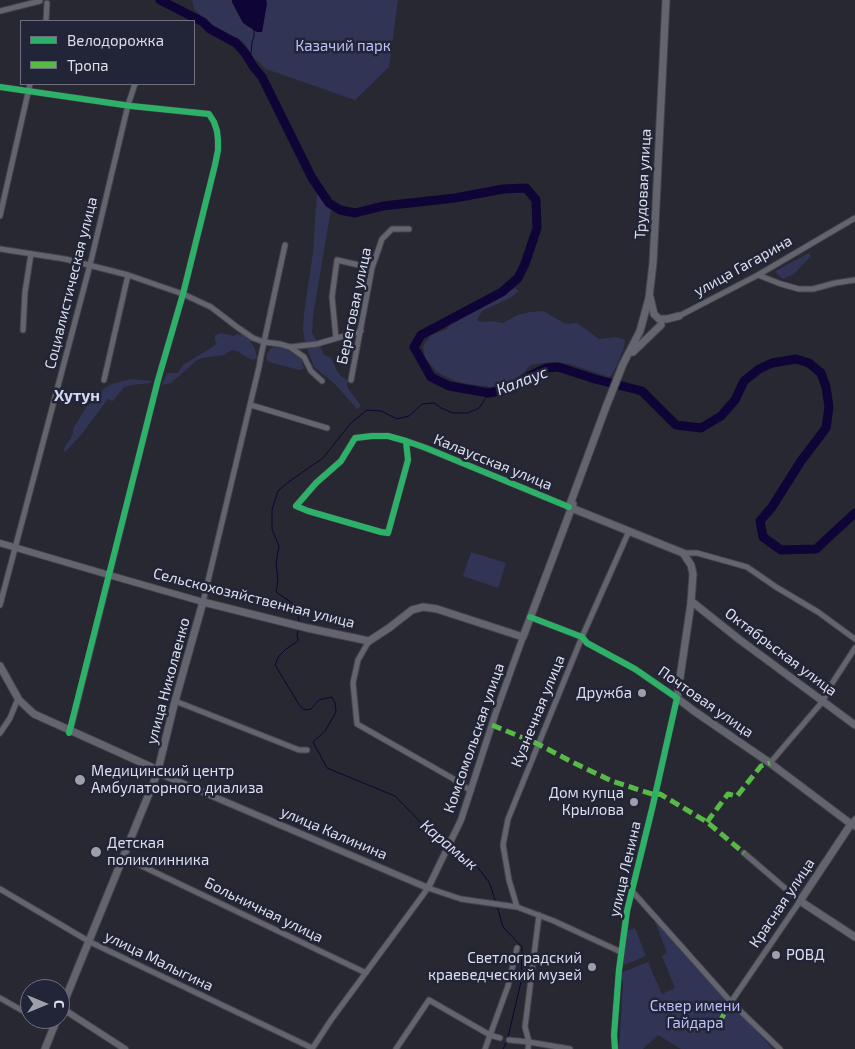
<!DOCTYPE html>
<meta charset="utf-8">
<style>
body{margin:0}
#map{position:relative;width:855px;height:1049px;overflow:hidden;background:#272832;font-family:"Exo 2",sans-serif}
canvas{display:block}
.legend{position:absolute;left:20px;top:20px;width:175px;height:65px;box-sizing:border-box;background:#222437;border:1px solid #6d6f7f;margin:0;padding:6px 9px;list-style:none;font-size:15px;color:#dddfeb}
.legend li{display:flex;align-items:center;gap:10px;height:25px}
.legend b{width:25px;border:1px solid #6d6f7f}
.north{position:absolute;left:20px;top:979px;width:50px;height:50px;box-sizing:border-box;background:#222437;border:1px solid #6d6f7f;border-radius:50%;rotate:90deg;font-size:14px;font-weight:700;line-height:20px;text-align:center;color:#dddfeb}
.north::after{content:'';display:block;margin:auto;width:18px;height:22px;background:#9d9faa;clip-path:polygon(50% 0,100% 100%,50% 72%,0 100%)}
</style>
<div id="map">
<canvas width="855" height="1049"></canvas>
<ul class="legend">
<li><b style="height:6px;background:#2db169"></b>Велодорожка</li>
<li><b style="height:6px;background:#58b947"></b>Тропа</li>
</ul>
<div class="north">С</div>
</div>
<script>
const c = document.querySelector('canvas').getContext('2d');
c.lineJoin = 'round';
function fillPath(path, color) {
  c.fillStyle = color;
  c.fill(path, 'evenodd');
}
function poly(rows) {
  const path = new Path2D();
  for (const r of rows) {
    path.moveTo(r[0], r[1]);
    for (let i = 2; i < r.length; i += 2) path.lineTo(r[i], r[i + 1]);
  }
  return path;
}
function strokePath(path, color, width, dash) {
  c.strokeStyle = color;
  c.lineWidth = width;
  c.lineCap = dash ? 'butt' : 'round';
  c.setLineDash(dash || []);
  c.stroke(path);
}
function drawText(font, color, halo, rows, align = 'center') {
  c.font = font + ' "Exo 2",sans-serif';
  c.lineWidth = 5;
  c.setLineDash([]);
  c.textBaseline = 'middle';
  c.strokeStyle = halo;
  c.fillStyle = color;
  for (const [text, x, y, turn = 0] of rows) {
    c.save();
    c.translate(x, y);
    c.rotate((+turn || 0) * Math.PI / 180);
    c.textAlign = isNaN(turn) ? turn : align;
    if (halo) c.strokeText(text, 0, 0);
    c.fillText(text, 0, 0);
    c.restore();
  }
}
fillPath(poly([
 [192,0,232,0,232,2,238,14,247,26,257,32,262,32,267,3,266,0,398,0,389,67,355,100,266,69,254,58,245,44,238,38,229,35,208,22,194,9],
 [317,194,331,209,313,316,312,333,321,348,324,355,331,358,337,371,342,377,347,380,347,387,361,406,357,409,335,384,314,367,305,342,303,329,304,313,313,253],
 [809,253,811,256,794,274,783,279,776,273,775,272,777,270],
 [515,288,519,291,512,297,482,311,477,320,481,322,492,321,503,323,518,315,530,312,543,311,566,324,577,323,599,339,616,337,625,340,624,347,617,365,612,374,609,377,570,364,552,362,542,363,531,365,523,373,514,379,492,387,468,384,455,381,437,372,425,358,424,353,423,346,431,335,447,329,450,324],
 [221,333,233,336,238,334,244,335,249,339,255,349,257,358,253,360,248,358,237,351,232,350,224,355,202,358,197,360,171,383,162,385,167,373,178,373,183,365,214,346,217,343,215,341,215,335],
 [274,347,284,348,300,357,304,368,299,370,269,362,267,360,267,354,271,348],
 [130,379,151,381,150,383,132,385,124,387,113,401,108,399,81,435,65,452,64,450,65,446,70,440,73,433,73,429,87,406,106,387,112,384],
 [471,552,506,563,498,588,463,576],
 [654,919,773,1049,681,1049,658,1035,643,1049,619,1049,623,985,621,973,648,962,662,994,675,988,662,956,667,953],
 [635,928,646,956,621,966,626,931]
]), '#323455');
fillPath(poly([
 [232,0,266,0,267,3,262,32,257,32,243,23,232,2]
]), '#0e0536');
strokePath(poly([
 [249,59,251,53,252,42,254,37,254,30],
 [299,623,298,607,276,592,278,581,276,563,279,546,272,529,272,510,278,491,287,483,323,458,351,423,367,410,381,411,397,419,409,416,422,404,434,403,441,408,453,413,468,413,479,408,489,393],
 [299,629,297,634,298,641,286,649,279,656,275,665,300,706,305,710,311,709,319,700,332,697,335,703,336,712,325,731,313,742,327,768,395,796,428,830,446,843],
 [451,846,472,860,489,882,496,902],
 [497,906,503,927,522,947,521,982,507,1041,503,1049]
]), '#0e0536', 1);
strokePath(poly([
 [160,0,203,22,210,29,236,43,245,53,253,66,262,77,312,178,329,203,340,210,355,213,383,206,455,198,503,189,526,188,536,200,537,228,525,264,518,278,502,292,421,335,414,347,431,377,449,386,489,393,513,388,531,375,546,368,558,367,595,379,642,391,676,425,701,428,721,416,735,400,744,381,759,369,772,363,796,359,809,363,821,373,826,387,829,407,826,428,801,461,772,507,760,521,763,537,781,550,816,549,855,513]
]), '#0e0536', 9);
const minor = poly([
 [0,11,40,1],
 [46,21,47,3],
 [0,87,131,106,209,114,214,122,217,131,218,140,218,150,215,165,183,294,158,380,70,732],
 [0,216,30,84],
 [0,249,65,259,128,275,183,294,211,307,237,327,253,338,264,342,280,344,290,347,317,344,361,331],
 [758,275,781,284,799,289,813,289,835,283,855,280],
 [679,316,758,275,855,218],
 [23,330,25,292,31,254],
 [336,338,332,297,337,260,372,268],
 [290,347,304,357,311,371,322,381],
 [104,380,128,275],
 [351,380,372,268,382,239,392,229,409,229],
 [251,405,327,428],
 [406,441,408,460,388,533,381,532,308,511,296,506,316,483,341,461,355,438,372,436,388,436,406,441,426,448,569,507],
 [683,553,697,553,747,567,776,587,818,612,855,639],
 [203,602,259,367,261,356,285,245],
 [0,605,90,265,128,105,135,84],
 [530,617,582,637,587,643,635,669,677,698,652,809,627,911,619,970,614,1035,615,1049],
 [369,641,358,660,353,683,357,724,452,778,471,791],
 [175,701,299,750,307,750],
 [0,733,10,718,17,701],
 [770,763,823,701,831,685,855,648],
 [855,819,851,824,855,827],
 [123,857,366,973],
 [0,889,85,939,88,941,312,1048],
 [632,891,731,1002,780,1049],
 [517,907,509,880,503,845,508,819,582,637,629,531],
 [0,998,30,1015],
 [731,1002,800,901,744,853],
 [38,1019,54,1028],
 [509,1040,529,1042,570,1049],
 [312,1049,331,1020,428,888,461,899,517,907,554,921,621,952],
 [396,1049,429,1000,490,1035,500,1038],
 [485,1049,508,986,517,948],
 [528,1049,529,1042,525,1027,539,915]
]);
const tertiary = poly([
 [0,543,109,575,203,602],
 [157,774,163,775,428,888,461,820,496,712,523,637],
 [60,1007,125,1049]
]);
const secondary = poly([
 [666,0,656,205,653,263,649,298,640,331,623,364,606,407,569,507,683,553,691,565,693,574,691,603,677,698,694,711,770,763,851,824,800,901,855,937],
 [650,297,654,314,659,319,667,319,679,316],
 [633,352,661,325],
 [691,601,740,640,855,725],
 [0,666,19,700,34,714,158,770],
 [60,1012,157,774,175,701,203,602,307,628,369,641,389,628,412,610,423,607,437,609,523,637,573,504],
 [45,1049,57,1019]
]);
strokePath(minor, '#42434b', 7);
strokePath(tertiary, '#42434b', 8);
strokePath(secondary, '#42434b', 9);
strokePath(minor, '#63646d', 5);
strokePath(tertiary, '#63646d', 6);
strokePath(secondary, '#63646d', 7);
strokePath(poly([
 [492,725,538,744,572,762,612,781,655,795,660,794,707,822,744,853],
 [707,822,728,794,737,796,761,766,770,763],
 [719,1023,731,1002]
]), '#58b947', 5, [10, 5]);
strokePath(poly([
 [0,87,131,106,209,114,214,122,217,131,218,140,218,150,215,165,183,294,158,380,69,733],
 [406,441,408,460,388,533,381,532,308,511,296,506,316,483,341,461,355,438,372,436,388,436,406,441,426,448,569,507],
 [530,617,582,637,587,643,635,669,677,698,652,809,627,911,619,970,614,1035,615,1049]
]), '#2db169', 6);
for (const [x, y, r, color] of [
 [642,693,5,"#9d9faa"],
 [80,780,6,"#9d9faa"],
 [634,802,5,"#9d9faa"],
 [96,852,6,"#9d9faa"],
 [776,955,5,"#9d9faa"],
 [592,967,5,"#9d9faa"]
]) {
  const dot = new Path2D();
  dot.arc(x, y, r, 0, 2 * Math.PI);
  c.fillStyle = color;
  c.fill(dot);
  strokePath(dot, '#222437', 2);
}
drawText('15px', '#bcc2f8', '#222437', [
 ["Казачий парк",343,46],
 ["Сквер имени",695,1006],
 ["Гайдара",695,1023]
]);
drawText('15px', '#dddfeb', '#222437', [
 ["Трудовая улица",643,184,-87],
 ["улица Гагарина",743,266,-29],
 ["Социалистическая улица",71,283,-76],
 ["Береговая улица",354,306,-78],
 ["Калаусская улица",493,462,22],
 ["Сельскохозяйственная улица",254,598,14],
 ["Октябрьская улица",781,652,37],
 ["улица Николаенко",168,681,-75],
 ["Почтовая улица",706,702,35],
 ["Кузнечная улица",538,711,-68],
 ["Комсомольская улица",474,738,-71],
 ["улица Калинина",334,833,23],
 ["улица Ленина",625,869,-77],
 ["Красная улица",782,903,-56],
 ["Больничная улица",264,910,26],
 ["улица Малыгина",159,961,26]
]);
drawText('15px', '#dddfeb', '#222437', [
 ["Дружба",632,693],
 ["Медицинский центр",91,771,"left"],
 ["Амбулаторного диализа",91,788,"left"],
 ["Дом купца",624,793],
 ["Крылова",624,810],
 ["Детская",107,843,"left"],
 ["поликлинника",107,860,"left"],
 ["РОВД",786,955,"left"],
 ["Светлоградский",582,958],
 ["краеведческий музей",582,975]
], 'right');
drawText('italic 16px', '#dbddef', '#222437', [
 ["Калаус",522,381,-21],
 ["Карамык",449,845,40]
]);
drawText('bold 16px', '#d4d7f0', '#222437', [
 ["Хутун",77,396]
]);
</script>
